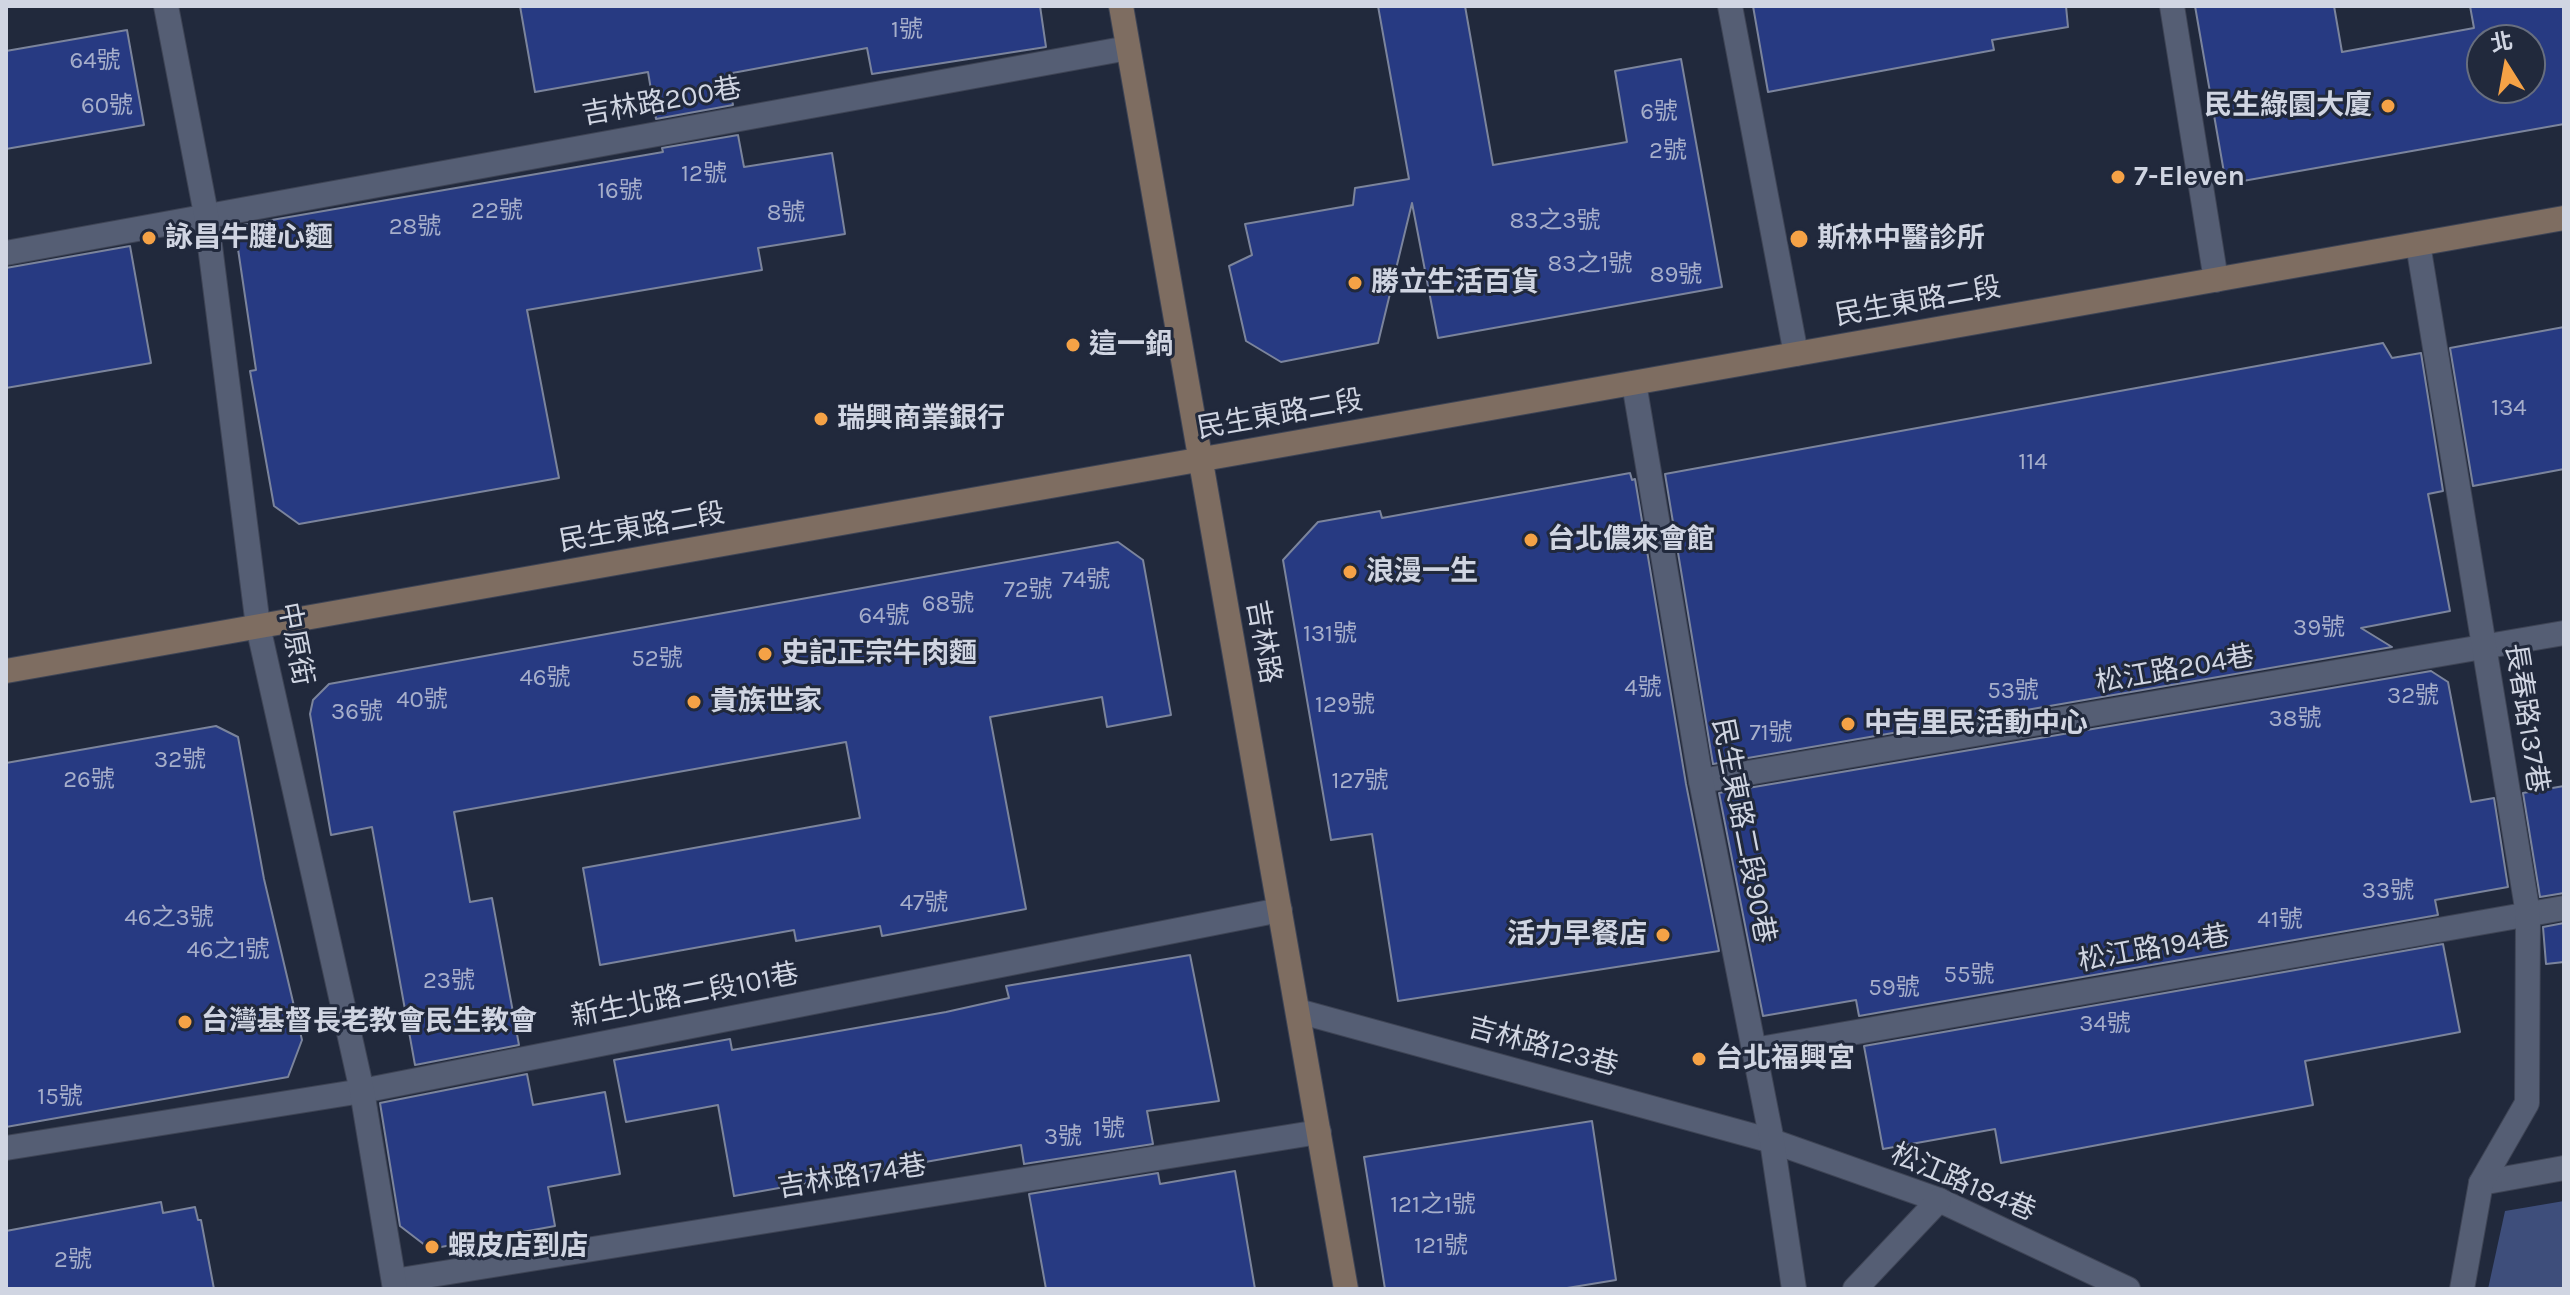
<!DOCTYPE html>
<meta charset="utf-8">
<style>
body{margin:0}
#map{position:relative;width:2570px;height:1295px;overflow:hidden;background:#21293c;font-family:Karla,"Noto Sans TC",sans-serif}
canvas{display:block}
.frame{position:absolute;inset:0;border:8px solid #d0d5e2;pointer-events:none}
.north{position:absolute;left:2466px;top:24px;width:80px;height:80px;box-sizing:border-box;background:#21293c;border:2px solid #676e7e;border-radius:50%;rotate:349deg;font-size:22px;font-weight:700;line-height:32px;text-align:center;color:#d0d5e2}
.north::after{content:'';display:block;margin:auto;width:28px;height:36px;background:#f5a246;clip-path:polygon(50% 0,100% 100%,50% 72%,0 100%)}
</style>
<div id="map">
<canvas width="2570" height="1295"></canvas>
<div class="frame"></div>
<div class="north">北</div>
</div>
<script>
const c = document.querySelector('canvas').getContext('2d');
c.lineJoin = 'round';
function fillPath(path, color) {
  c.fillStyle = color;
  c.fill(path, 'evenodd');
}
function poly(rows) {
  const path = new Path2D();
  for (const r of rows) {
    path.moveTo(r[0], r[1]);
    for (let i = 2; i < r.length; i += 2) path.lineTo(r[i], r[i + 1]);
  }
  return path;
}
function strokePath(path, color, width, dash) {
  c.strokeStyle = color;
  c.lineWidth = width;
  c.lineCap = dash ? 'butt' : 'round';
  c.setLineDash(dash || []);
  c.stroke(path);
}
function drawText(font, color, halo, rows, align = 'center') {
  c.font = font + ' Karla,"Noto Sans TC",sans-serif';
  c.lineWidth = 6;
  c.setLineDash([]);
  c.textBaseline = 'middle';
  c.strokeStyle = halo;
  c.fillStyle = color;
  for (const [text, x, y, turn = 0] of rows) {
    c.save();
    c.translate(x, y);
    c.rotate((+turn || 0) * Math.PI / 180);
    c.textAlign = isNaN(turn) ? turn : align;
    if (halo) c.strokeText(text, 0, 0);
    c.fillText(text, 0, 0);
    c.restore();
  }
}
fillPath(poly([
 [2564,1201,2564,1289,2488,1289,2505,1211]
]), '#3e4e7b');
const building = poly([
 [520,6,1040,6,1046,47,872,74,867,48,727,74,733,105,656,119,648,72,535,92,520,6],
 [1378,6,1465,6,1493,165,1627,142,1615,71,1681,59,1722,287,1438,338,1412,203,1378,343,1281,362,1246,341,1229,266,1252,255,1245,224,1353,205,1355,188,1409,179,1378,6],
 [1753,6,2066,6,2068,27,1992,40,1994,50,1768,92,1753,6],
 [2195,6,2334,6,2342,52,2474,28,2470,6,2564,6,2564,124,2226,184,2195,6],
 [2482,40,2530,40,2530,88,2482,88,2482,40],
 [127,30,144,125,6,149,6,51,127,30],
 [738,135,744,167,832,153,845,234,758,248,762,270,527,310,559,478,299,524,274,506,250,371,256,370,238,249,238,230,243,225,663,152,662,148,738,135],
 [130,246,151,363,6,388,6,268,130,246],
 [2564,327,2564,469,2473,486,2450,348,2564,327],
 [2383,343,2392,358,2421,353,2443,491,2428,494,2450,611,2361,628,2392,647,1713,764,1665,474,2383,343],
 [1630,473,1632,480,1635,479,1686,784,1719,951,1398,1001,1372,834,1331,840,1283,560,1318,522,1380,511,1382,518,1630,473],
 [1118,542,1143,560,1171,715,1107,727,1102,697,990,717,1026,909,882,936,880,926,796,941,794,930,600,965,583,868,860,818,846,742,454,812,470,902,492,898,519,1045,415,1065,372,827,331,835,310,714,313,700,329,684,1118,542],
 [2431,671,2448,682,2471,802,2494,798,2508,887,2435,900,2438,915,1859,1016,1856,1000,1763,1016,1719,793,2431,671],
 [216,726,238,737,264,879,302,1040,288,1077,6,1127,6,763,216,726],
 [2564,786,2564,893,2540,897,2523,793,2564,786],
 [2564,923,2564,962,2546,964,2543,927,2564,923],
 [2443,944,2460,1032,2305,1061,2313,1105,2001,1163,1995,1129,1883,1149,1864,1046,2443,944],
 [1190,955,1219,1101,1147,1111,1153,1144,1024,1164,1021,1145,734,1196,718,1105,626,1122,614,1060,730,1039,732,1050,946,1012,1009,998,1006,986,1190,955],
 [527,1074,533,1105,605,1092,620,1174,548,1187,555,1226,430,1249,400,1226,380,1103,527,1074],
 [1592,1121,1616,1280,1561,1289,1385,1289,1364,1157,1592,1121],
 [1235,1171,1255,1289,1046,1289,1029,1194,1158,1173,1160,1184,1235,1171],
 [161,1202,163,1213,195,1207,198,1220,201,1220,214,1289,6,1289,6,1231,161,1202]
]);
fillPath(building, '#273a82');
strokePath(building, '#7b849c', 2);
const lane = poly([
 [1730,6,1796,354],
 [2172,6,2216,280],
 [6,253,1128,48],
 [1701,781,2564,633],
 [1298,1011,1772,1141,1939,1200,2128,1289],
 [1754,1050,2564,908],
 [6,1148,362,1091,1280,910],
 [2481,1183,2564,1168],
 [394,1281,1319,1132]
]);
const street = poly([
 [166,6,206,214,258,626,362,1091,395,1289],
 [2418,244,2528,914,2527,1103,2481,1183,2462,1289],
 [1634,383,1701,781,1772,1141,1794,1289],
 [1855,1289,1939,1200]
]);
const secondary = poly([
 [1121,6,1346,1289],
 [6,671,2564,218]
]);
strokePath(lane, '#3e4455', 26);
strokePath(street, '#3e4455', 26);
strokePath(secondary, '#3e4455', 26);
strokePath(lane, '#555e74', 24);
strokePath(street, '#555e74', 24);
strokePath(secondary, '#7e6d61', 24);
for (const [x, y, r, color] of [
 [2388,106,8,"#f5a246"],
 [2118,177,8,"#f5a246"],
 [149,238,8,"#f5a246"],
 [1799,239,10,"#f5a246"],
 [1355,283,8,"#f5a246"],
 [1073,345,8,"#f5a246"],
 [821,419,8,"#f5a246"],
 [1531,540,8,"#f5a246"],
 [1350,572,8,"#f5a246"],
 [765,654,8,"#f5a246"],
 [694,702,8,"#f5a246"],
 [1848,724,8,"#f5a246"],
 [1663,935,8,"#f5a246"],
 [185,1022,8,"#f5a246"],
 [1699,1059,8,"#f5a246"],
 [432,1247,8,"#f5a246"]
]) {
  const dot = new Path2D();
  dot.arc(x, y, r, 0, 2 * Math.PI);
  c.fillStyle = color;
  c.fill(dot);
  strokePath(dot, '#21293c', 3);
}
drawText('24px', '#a6aeca', null, [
 ["1號",907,30],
 ["64號",95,61],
 ["60號",107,106],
 ["6號",1659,112],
 ["2號",1668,151],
 ["12號",704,174],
 ["16號",620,191],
 ["22號",497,211],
 ["8號",786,213],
 ["83之3號",1555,221],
 ["28號",415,227],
 ["83之1號",1590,264],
 ["89號",1676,275],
 ["134",2509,408],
 ["114",2033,462],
 ["74號",1086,580],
 ["72號",1028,590],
 ["68號",948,604],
 ["64號",884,616],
 ["39號",2319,628],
 ["131號",1330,634],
 ["52號",657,659],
 ["46號",545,678],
 ["4號",1643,688],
 ["53號",2013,691],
 ["32號",2413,696],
 ["40號",422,700],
 ["129號",1345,705],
 ["36號",357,712],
 ["38號",2295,719],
 ["71號",1771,733],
 ["32號",180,760],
 ["26號",89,780],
 ["127號",1360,781],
 ["33號",2388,891],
 ["47號",924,903],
 ["46之3號",169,918],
 ["41號",2280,920],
 ["46之1號",228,950],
 ["55號",1969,975],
 ["23號",449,981],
 ["59號",1894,988],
 ["34號",2105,1024],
 ["15號",60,1097],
 ["1號",1109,1129],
 ["3號",1063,1137],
 ["121之1號",1433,1205],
 ["121號",1441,1246],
 ["2號",73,1260]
]);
drawText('28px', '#d0d5e2', '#21293c', [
 ["吉林路200巷",662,102,-10],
 ["民生東路二段",1918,302,-10],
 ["民生東路二段",1280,415,-10],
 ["民生東路二段",642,528,-10],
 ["吉林路",1263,642,80],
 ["中原街",295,644,79],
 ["松江路204巷",2175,670,-10],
 ["長春路137巷",2526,718,81],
 ["民生東路二段90巷",1743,831,79],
 ["松江路194巷",2154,949,-10],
 ["新生北路二段101巷",685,996,-11],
 ["吉林路123巷",1543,1047,15],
 ["吉林路174巷",852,1177,-9],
 ["松江路184巷",1963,1183,23]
]);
drawText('bold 28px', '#d0d5e2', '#21293c', [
 ["民生綠園大廈",2372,106,"right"],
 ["7-Eleven",2134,177],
 ["詠昌牛腱心麵",165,238],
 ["斯林中醫診所",1817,239],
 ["勝立生活百貨",1371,283],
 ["這一鍋",1089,345],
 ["瑞興商業銀行",837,419],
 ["台北儂來會館",1547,540],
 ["浪漫一生",1366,572],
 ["史記正宗牛肉麵",781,654],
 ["貴族世家",710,702],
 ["中吉里民活動中心",1864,724],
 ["活力早餐店",1647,935,"right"],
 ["台灣基督長老教會民生教會",201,1022],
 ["台北福興宮",1715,1059],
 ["蝦皮店到店",448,1247]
], 'left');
</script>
